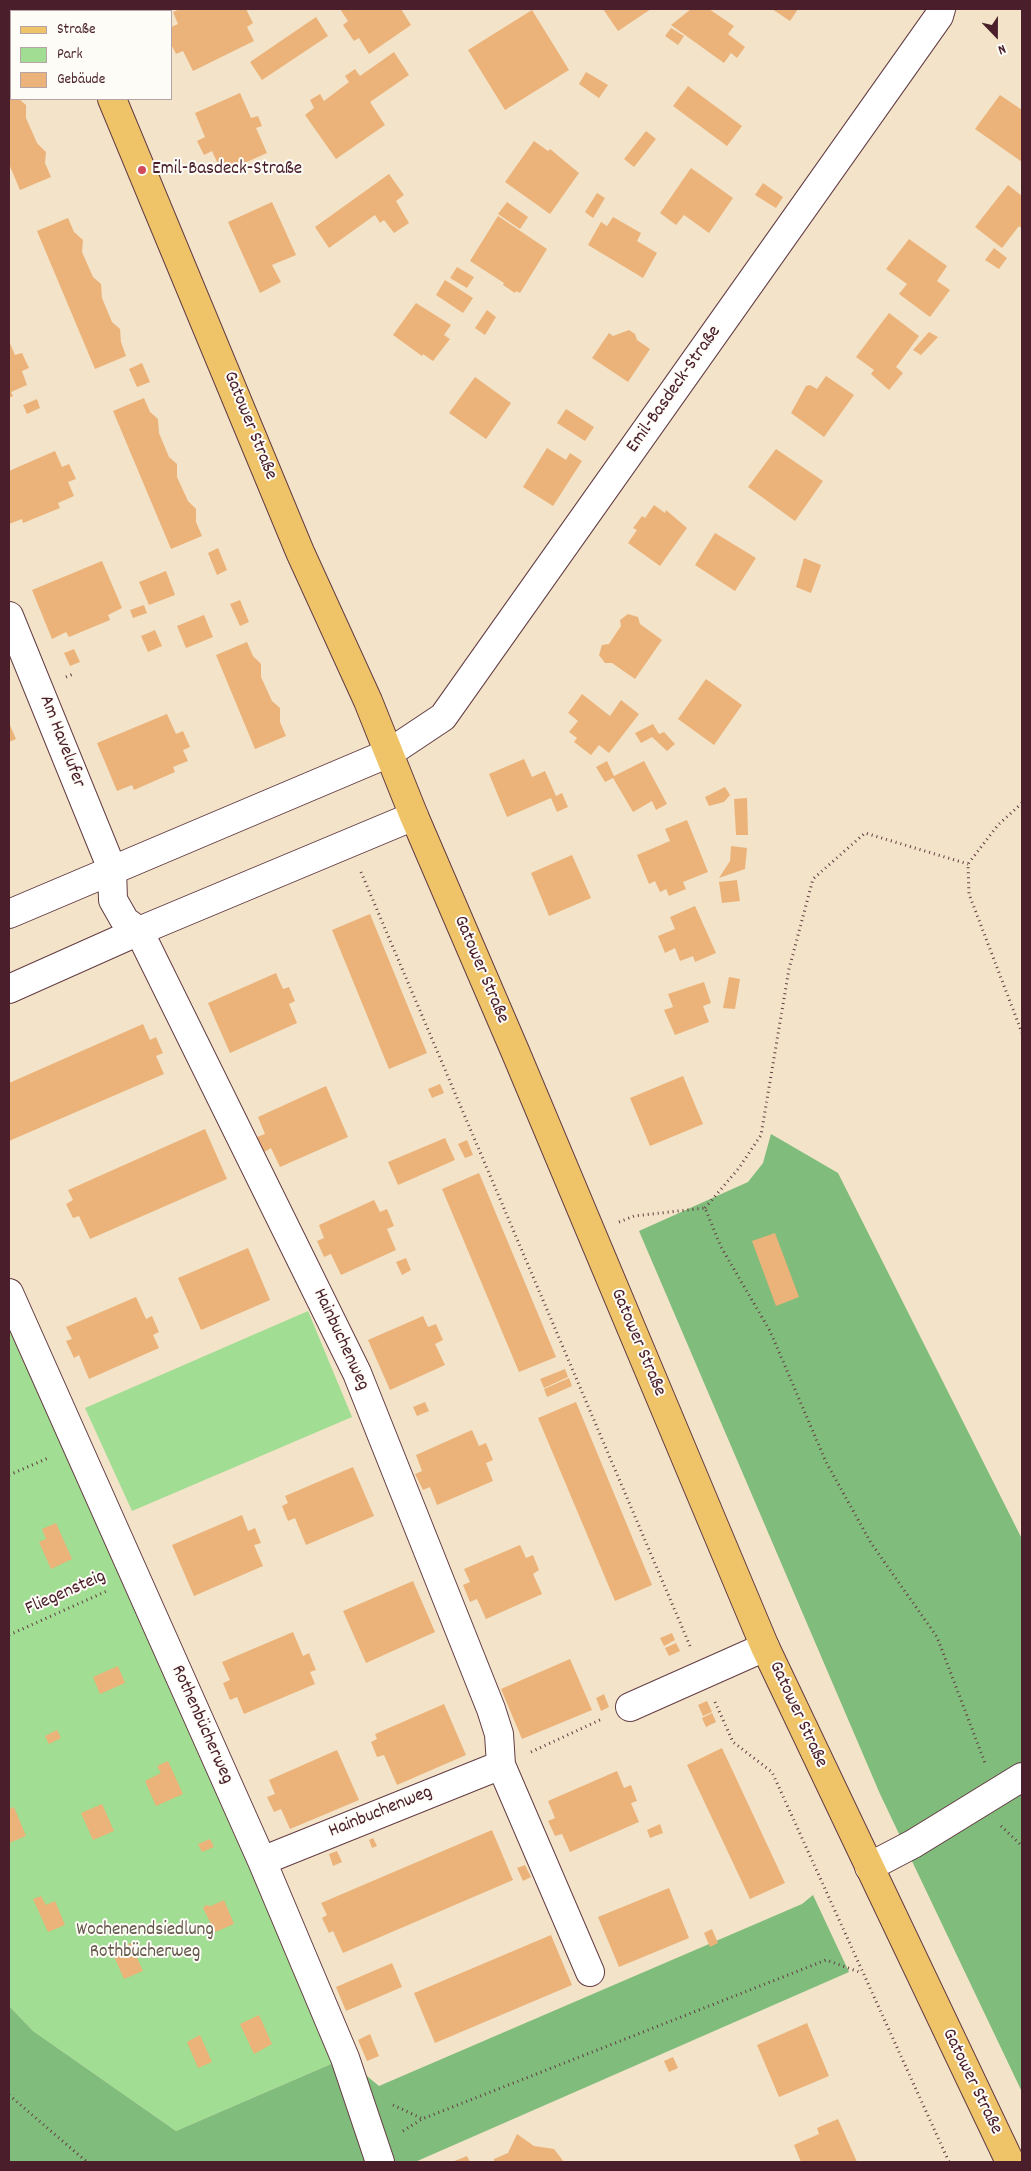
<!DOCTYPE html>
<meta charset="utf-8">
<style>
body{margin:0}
#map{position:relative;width:1031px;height:2171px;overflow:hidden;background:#f3e3c8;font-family:Dekko,sans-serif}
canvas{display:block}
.frame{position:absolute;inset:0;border:10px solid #4a1f2b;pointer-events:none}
.legend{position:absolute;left:10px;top:10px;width:162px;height:90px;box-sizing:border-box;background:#fdfcf7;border:1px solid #b5a4a5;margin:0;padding:6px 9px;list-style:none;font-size:15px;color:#4a1f2b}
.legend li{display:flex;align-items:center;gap:10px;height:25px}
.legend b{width:25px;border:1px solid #b5a4a5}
.north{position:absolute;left:971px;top:10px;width:50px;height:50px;-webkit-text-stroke:4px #fdfcf7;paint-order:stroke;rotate:158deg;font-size:14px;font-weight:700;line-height:20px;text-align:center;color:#4a1f2b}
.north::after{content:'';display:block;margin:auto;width:18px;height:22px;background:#4a1f2b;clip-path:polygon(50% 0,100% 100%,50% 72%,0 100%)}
</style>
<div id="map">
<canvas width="1031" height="2171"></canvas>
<div class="frame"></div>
<ul class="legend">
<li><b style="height:6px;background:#efc469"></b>Straße</li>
<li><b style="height:14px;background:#a1dd92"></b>Park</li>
<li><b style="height:14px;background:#ebb37a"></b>Gebäude</li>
</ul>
<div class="north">N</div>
</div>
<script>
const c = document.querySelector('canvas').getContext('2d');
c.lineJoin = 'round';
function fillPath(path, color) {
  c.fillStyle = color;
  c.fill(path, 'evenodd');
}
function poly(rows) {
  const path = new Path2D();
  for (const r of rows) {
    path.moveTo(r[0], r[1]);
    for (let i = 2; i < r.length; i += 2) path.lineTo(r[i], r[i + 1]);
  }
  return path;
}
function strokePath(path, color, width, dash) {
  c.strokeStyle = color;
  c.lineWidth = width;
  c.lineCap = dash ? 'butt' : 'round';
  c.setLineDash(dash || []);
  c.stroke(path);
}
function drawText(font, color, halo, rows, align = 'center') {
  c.font = font + ' Dekko,sans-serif';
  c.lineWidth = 4;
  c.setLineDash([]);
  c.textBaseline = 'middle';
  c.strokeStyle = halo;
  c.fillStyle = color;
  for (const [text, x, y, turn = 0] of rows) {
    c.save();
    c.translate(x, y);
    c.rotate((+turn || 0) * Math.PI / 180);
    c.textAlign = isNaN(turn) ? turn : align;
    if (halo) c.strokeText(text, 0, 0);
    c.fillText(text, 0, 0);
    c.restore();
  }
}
fillPath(poly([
 [9,1293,345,2058,176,2131,33,2031,9,2006],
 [308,1311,352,1417,132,1511,85,1408]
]), '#a1dd92');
fillPath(poly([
 [771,1134,838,1173,1022,1539,1022,2092,880,1794,639,1231,748,1182,763,1163],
 [813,1895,849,1972,415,2162,9,2162,9,2006,33,2031,176,2131,345,2058,379,2086,802,1904]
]), '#80bc7c');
fillPath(poly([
 [180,9,246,9,253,23,247,27,254,41,193,71,183,51,176,54,171,44,171,27,178,24,173,12],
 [340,9,401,9,411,25,369,54,359,38,354,41,343,25,348,21],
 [603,9,651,9,618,31],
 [691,9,709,9,734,26,728,34,745,47,737,58,731,53,724,63,671,25],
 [772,9,798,9,790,21],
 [532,10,569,70,505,110,468,50],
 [316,17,328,36,262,80,250,62],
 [671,28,684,36,678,45,665,36],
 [394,52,409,75,370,102,385,125,336,159,305,115,314,108,310,100,320,94,324,101,349,82,345,76,355,69,360,76],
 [586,72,608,85,599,98,579,84],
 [11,84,11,99,19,99,26,105,26,118,37,143,46,152,45,163,51,177,20,190,9,164,9,85],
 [688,86,742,126,727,146,673,106],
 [240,93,251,118,258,116,262,126,256,128,267,153,222,173,212,151,204,155,197,141,205,137,195,113],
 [1000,95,1022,110,1022,162,975,129],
 [646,131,656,139,634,167,624,159],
 [534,141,548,151,550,149,579,173,550,214,505,182],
 [691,168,733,198,709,233,684,215,676,225,660,213],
 [389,174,404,195,396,201,409,223,394,233,384,220,380,223,375,215,329,248,315,227],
 [763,183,783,197,776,208,755,195],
 [1008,185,1022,196,1022,229,1019,226,1002,248,975,227],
 [597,193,605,198,593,218,585,212],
 [272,202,296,255,272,265,281,282,260,293,228,222],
 [507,202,528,217,520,229,498,214],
 [498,216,547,249,520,293,516,291,515,293,503,285,504,283,470,261],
 [613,217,641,233,637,241,657,253,643,278,588,245,601,222,607,226],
 [68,218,74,232,83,240,82,252,93,277,101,284,102,298,112,322,120,329,121,342,126,356,95,369,37,231],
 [909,239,947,266,937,281,950,290,930,317,899,294,907,284,886,269],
 [994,248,1007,258,999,269,985,260],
 [457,267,474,277,467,288,450,278],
 [445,280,473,298,463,313,436,295],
 [416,303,451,325,444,335,450,339,433,361,423,354,422,356,393,335],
 [487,310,496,317,485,335,475,328],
 [889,313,919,336,896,367,903,373,889,390,871,374,874,370,856,357],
 [629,330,635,334,637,340,650,349,628,382,592,358,609,333,613,336],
 [929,332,938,337,921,355,913,350],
 [9,341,15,355,22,353,29,368,22,371,27,385,11,392,13,396,9,398],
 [142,363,150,382,137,387,129,369],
 [826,376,854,395,824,437,791,413,806,386,810,385,817,389],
 [475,377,511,403,486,439,449,413],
 [144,398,150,412,158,419,159,433,169,457,177,464,177,477,188,501,196,509,196,522,202,536,171,549,113,411],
 [37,399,40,408,27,414,23,405],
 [566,409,594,427,585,441,557,423],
 [547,448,566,460,570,453,582,461,553,506,523,487],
 [776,449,823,481,795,521,748,487],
 [55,451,62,467,69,464,76,479,68,482,74,496,58,503,60,508,23,523,22,519,9,524,9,471],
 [654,505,665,513,666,510,687,528,660,566,628,543,637,530,633,528,642,516,645,518],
 [715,533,756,558,735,591,695,565],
 [218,548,227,570,217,575,208,553],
 [804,558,821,565,811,593,796,587],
 [102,561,122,608,108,615,110,620,69,637,66,632,52,639,32,590],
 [166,571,175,595,149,605,139,582],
 [240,600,249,622,240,626,230,604],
 [144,605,147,613,133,618,130,610],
 [628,614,638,617,640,624,662,640,635,679,612,663,605,663,599,655,602,645,609,644,621,626,620,620],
 [204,615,213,637,186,648,177,626],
 [155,630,162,646,148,652,141,636],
 [247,642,253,656,261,664,261,677,272,701,280,708,280,722,286,736,255,749,216,655],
 [74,649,80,662,70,666,64,653],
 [706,679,742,705,714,745,678,719],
 [582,694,610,716,621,700,639,714,609,753,599,745,591,755,574,742,577,738,569,732,578,721,568,713],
 [167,714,176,734,183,731,190,747,183,750,188,761,173,767,175,772,134,790,132,785,117,791,97,743],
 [9,723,16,739,9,742],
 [653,724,659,734,664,732,675,744,667,751,652,737,641,743,635,733],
 [524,759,532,777,545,771,556,796,562,793,568,807,557,812,551,798,507,817,489,774],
 [607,761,614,776,644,761,667,804,656,810,652,801,633,812,613,778,605,782,596,767],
 [725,787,730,795,724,802,709,806,705,797],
 [747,798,748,835,736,835,734,799],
 [687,820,708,872,683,882,686,889,669,896,666,889,660,892,655,881,649,884,637,855,670,841,665,829],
 [731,846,747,848,745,869,719,878,730,861],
 [572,855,591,898,549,916,531,873],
 [737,880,740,901,722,903,719,882],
 [695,906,716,953,695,962,693,956,680,961,675,948,665,953,658,936,675,929,670,917],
 [370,914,427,1053,389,1069,332,930],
 [276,973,283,989,289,987,295,1001,289,1004,297,1023,230,1053,208,1003],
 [729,977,740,979,735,1009,723,1008],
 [704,982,711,1003,703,1006,709,1022,675,1035,664,1010,673,1007,668,994],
 [143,1024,150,1040,156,1037,163,1053,156,1056,164,1074,9,1141,9,1083],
 [683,1076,703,1124,650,1146,630,1098],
 [440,1084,444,1093,432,1098,428,1089],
 [326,1086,348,1137,280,1167,271,1148,264,1152,257,1137,265,1134,258,1117],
 [205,1129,227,1179,90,1239,79,1216,73,1218,66,1204,73,1200,68,1190],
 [445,1138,455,1160,398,1185,388,1162],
 [467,1140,473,1155,465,1158,458,1144],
 [479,1173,556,1357,519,1372,442,1189],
 [374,1200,380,1212,387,1209,394,1226,387,1229,396,1250,341,1275,331,1254,324,1257,317,1241,324,1238,319,1225],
 [775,1233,799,1297,776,1306,752,1241],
 [248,1248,270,1300,201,1330,178,1278],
 [406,1258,411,1270,402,1275,396,1262],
 [136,1297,146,1319,152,1316,159,1332,153,1335,159,1348,89,1379,79,1355,74,1358,66,1341,72,1339,66,1327],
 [423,1316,428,1327,436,1324,443,1340,435,1344,445,1365,390,1390,368,1340],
 [565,1369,568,1377,544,1388,540,1379],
 [569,1378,572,1386,547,1397,544,1389],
 [425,1402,429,1411,417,1416,413,1407],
 [576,1402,652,1585,615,1601,538,1418],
 [472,1430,479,1446,486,1443,493,1460,486,1463,493,1481,437,1505,430,1487,423,1490,415,1474,422,1471,416,1455],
 [353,1467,374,1516,306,1545,295,1518,288,1521,282,1506,288,1503,285,1496],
 [242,1515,248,1531,255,1528,261,1543,254,1545,263,1566,194,1596,172,1545],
 [56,1523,72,1559,51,1569,39,1542,46,1539,42,1529],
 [520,1545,526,1558,533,1555,539,1570,533,1574,542,1594,486,1619,477,1599,470,1602,463,1585,470,1582,464,1569],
 [413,1581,435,1632,366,1663,343,1611],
 [293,1632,303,1656,309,1653,316,1670,310,1672,315,1684,244,1714,237,1697,230,1700,223,1683,230,1680,222,1662],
 [672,1633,675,1640,664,1646,660,1638],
 [676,1643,680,1651,669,1656,665,1648],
 [570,1659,592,1710,522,1739,501,1689],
 [118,1666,125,1683,100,1694,93,1677],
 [604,1694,609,1707,601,1711,596,1698],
 [707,1701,712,1712,703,1716,698,1705],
 [444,1704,466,1755,397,1785,384,1755,377,1757,371,1742,377,1739,375,1734],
 [712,1713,716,1722,706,1727,702,1718],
 [57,1730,61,1738,49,1744,45,1736],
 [722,1748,785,1883,750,1899,687,1765],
 [337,1750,359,1800,290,1829,281,1809,274,1812,267,1797,275,1794,269,1780],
 [168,1761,183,1794,156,1806,145,1781,161,1773,157,1766],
 [617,1771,624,1788,631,1785,637,1801,631,1803,639,1822,570,1852,562,1834,555,1836,548,1821,555,1818,548,1801],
 [102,1804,114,1831,93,1840,81,1813],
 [14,1807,26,1836,9,1843,9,1809],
 [660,1824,663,1833,650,1838,647,1830],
 [492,1830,513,1880,343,1953,333,1931,329,1933,322,1918,327,1915,321,1903],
 [373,1838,377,1846,372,1848,369,1840],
 [210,1839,214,1847,202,1852,198,1844],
 [337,1851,342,1862,333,1866,329,1854],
 [525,1865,531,1877,523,1881,517,1868],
 [669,1888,689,1938,619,1967,598,1917],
 [41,1896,46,1905,55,1901,65,1925,48,1932,33,1899],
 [224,1900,234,1924,215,1932,203,1908,206,1905,211,1906],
 [712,1929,718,1943,710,1947,704,1933],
 [551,1935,572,1985,435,2043,414,1993],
 [130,1943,135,1946,134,1951,143,1971,124,1979,113,1954,125,1948],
 [392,1963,402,1987,346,2011,336,1987],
 [259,2015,272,2044,254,2054,240,2024],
 [807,2023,829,2076,779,2097,757,2045],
 [370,2034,379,2056,367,2061,358,2040],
 [200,2035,212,2062,198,2068,187,2042],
 [673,2057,678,2068,669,2072,664,2061],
 [838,2119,857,2162,801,2162,794,2145,819,2134,817,2128],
 [517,2134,534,2146,554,2149,564,2162,494,2162,494,2159,508,2153],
 [467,2156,470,2162,452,2162]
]), '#ebb37a');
const minor = poly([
 [51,11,57,9],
 [9,29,11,28],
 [9,616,112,869,113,900,125,921,139,931,357,1373,491,1709,499,1734,501,1765,590,1972],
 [9,914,389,753,443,717,939,16,941,9],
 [9,989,139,931,414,816],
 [9,1293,262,1861,345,2058,380,2162],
 [630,1707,765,1647],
 [262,1861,501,1765],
 [869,1867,913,1844,1022,1777]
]);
const major = poly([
 [74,9,75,11],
 [112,99,300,552,368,701,414,816,515,1051,765,1647,1010,2162]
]);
strokePath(minor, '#633c43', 30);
strokePath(major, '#633c43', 30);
strokePath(poly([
 [66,677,73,674],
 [1022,803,998,825,968,864,969,894,1022,1033],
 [361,872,690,1646],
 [705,1208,739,1168,761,1135,789,969,813,879,865,833,968,864],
 [619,1222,634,1216,705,1208,721,1247,770,1331,826,1462,871,1543,937,1637,985,1763],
 [9,1475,48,1458],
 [9,1635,109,1590],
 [715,1702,733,1742,772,1772,949,2162],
 [531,1752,602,1719],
 [1001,1826,1022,1846],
 [9,2095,87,2162],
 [393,2105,421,2118],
 [403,2131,422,2119,826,1960,862,1973]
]), '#633c43', 3, [1, 4]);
strokePath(minor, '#fff', 28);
strokePath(major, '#efc469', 28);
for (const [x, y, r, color] of [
 [142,170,5,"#d1495b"]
]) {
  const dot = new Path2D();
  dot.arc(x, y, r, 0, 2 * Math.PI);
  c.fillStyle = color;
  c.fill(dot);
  strokePath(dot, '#fdfcf7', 2);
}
drawText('19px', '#4a1f2b', '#fdfcf7', [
 ["Emil-Basdeck-Straße",152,170]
], 'left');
drawText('19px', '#4a1f2b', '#fdfcf7', [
 ["Emil-Basdeck-Straße",675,390,-55],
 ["Gatower Straße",249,426,68],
 ["Am Havelufer",61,742,69],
 ["Gatower Straße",480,970,67],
 ["Hainbuchenweg",340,1340,65],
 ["Gatower Straße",637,1343,67],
 ["Fliegensteig",66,1594,-24],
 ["Gatower Straße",797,1715,65],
 ["Rothenbücherweg",201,1725,66],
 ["Hainbuchenweg",381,1813,-22],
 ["Gatower Straße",971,2082,64]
]);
drawText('19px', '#64584a', '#fdfcf7', [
 ["Wochenendsiedlung",145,1931],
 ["Rothbücherweg",145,1953]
]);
</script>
